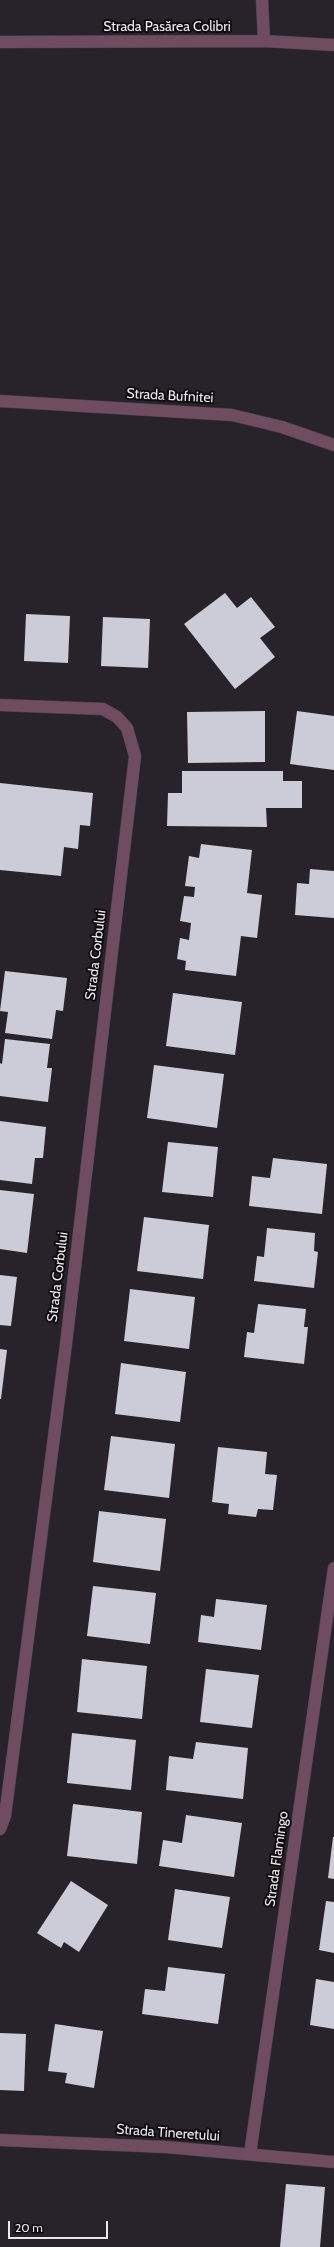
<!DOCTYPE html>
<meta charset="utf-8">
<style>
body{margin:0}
#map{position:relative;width:334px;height:2247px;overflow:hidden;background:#28232a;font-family:Cabin,sans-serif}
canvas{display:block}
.scale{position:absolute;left:8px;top:2221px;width:100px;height:18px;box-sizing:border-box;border:2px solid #ece9ee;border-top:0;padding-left:5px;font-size:12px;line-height:14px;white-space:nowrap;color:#ece9ee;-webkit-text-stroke:3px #0f0d10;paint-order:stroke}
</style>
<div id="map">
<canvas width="334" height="2247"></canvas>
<div class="scale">20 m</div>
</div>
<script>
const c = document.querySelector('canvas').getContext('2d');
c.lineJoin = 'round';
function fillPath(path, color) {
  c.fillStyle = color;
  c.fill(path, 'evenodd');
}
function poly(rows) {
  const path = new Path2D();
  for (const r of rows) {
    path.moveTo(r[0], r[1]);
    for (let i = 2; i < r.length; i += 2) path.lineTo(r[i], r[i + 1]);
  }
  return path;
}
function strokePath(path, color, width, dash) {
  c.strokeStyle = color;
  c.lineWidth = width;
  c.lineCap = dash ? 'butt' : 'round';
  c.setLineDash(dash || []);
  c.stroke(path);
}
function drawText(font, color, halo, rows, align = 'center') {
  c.font = font + ' Cabin,sans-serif';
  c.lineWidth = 4;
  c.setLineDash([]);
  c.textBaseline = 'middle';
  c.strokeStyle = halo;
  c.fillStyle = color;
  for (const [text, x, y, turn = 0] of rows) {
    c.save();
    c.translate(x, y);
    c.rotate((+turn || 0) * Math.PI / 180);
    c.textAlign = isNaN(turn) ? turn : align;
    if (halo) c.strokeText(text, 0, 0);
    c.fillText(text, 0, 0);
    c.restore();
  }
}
fillPath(poly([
 [225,593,237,608,251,597,275,627,260,638,275,657,235,689,184,624],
 [26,614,70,616,68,663,24,661],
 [103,617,150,619,148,668,101,666],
 [265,711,265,762,188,763,187,712],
 [297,711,334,716,334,770,290,764],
 [182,771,283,771,283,781,302,781,302,808,266,808,267,827,167,826,168,793,182,793],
 [0,783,93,793,90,826,80,825,78,849,64,847,61,876,0,870],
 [201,844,252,850,247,893,262,895,257,938,241,936,236,976,185,970,186,961,177,959,180,938,189,940,191,923,180,921,184,896,194,897,195,887,185,886,189,856,199,858],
 [310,869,334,871,334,918,295,915,297,883,309,884],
 [5,971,67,978,63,1011,56,1010,52,1039,5,1033,8,1012,0,1011],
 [173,993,242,1002,235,1055,166,1046],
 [5,1039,50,1044,47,1068,52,1068,48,1102,0,1096,0,1063,2,1064],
 [154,1065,224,1074,217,1128,147,1118],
 [0,1121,46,1127,43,1158,35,1158,32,1184,0,1180],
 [168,1142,218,1147,213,1197,162,1192],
 [273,1158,327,1164,322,1214,249,1206,252,1176,270,1178],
 [0,1190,34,1194,27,1253,0,1249],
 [144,1217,209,1225,203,1279,137,1271],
 [267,1228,315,1233,314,1251,318,1252,314,1288,254,1281,257,1256,264,1257],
 [0,1275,17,1277,11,1326,0,1325],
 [130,1289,195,1297,189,1349,124,1341],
 [258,1304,306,1309,304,1327,308,1327,304,1364,244,1357,247,1332,254,1333],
 [0,1349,7,1350,1,1399,0,1399],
 [121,1363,186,1372,180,1422,115,1414],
 [111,1436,175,1444,169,1498,104,1490],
 [218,1447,267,1452,265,1474,277,1475,273,1510,258,1509,256,1517,228,1514,229,1504,212,1502],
 [99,1511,166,1519,160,1571,93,1562],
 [93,1586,156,1593,150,1644,87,1636],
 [216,1599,267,1605,261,1650,198,1642,201,1615,214,1617],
 [82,1659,147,1666,142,1719,77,1712],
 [206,1669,259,1675,252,1728,200,1722],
 [72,1733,136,1740,131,1790,67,1783],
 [196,1742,248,1748,243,1799,166,1790,169,1756,193,1759],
 [73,1804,142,1812,137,1864,67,1856],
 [186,1815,242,1823,234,1877,159,1866,163,1840,182,1843],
 [333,1837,334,1837,334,1879,328,1878],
 [71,1881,108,1905,79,1952,64,1942,61,1948,37,1933],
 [175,1889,230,1897,222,1948,168,1940],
 [326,1901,334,1902,334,1953,319,1950],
 [168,1967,225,1974,218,2024,142,2014,145,1989,165,1991],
 [316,1979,334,1982,334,2029,310,2025],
 [55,2024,103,2031,94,2088,65,2083,67,2073,48,2071],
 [0,2033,26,2034,24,2091,0,2090],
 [286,2184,325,2187,320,2247,280,2247]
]), '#cbccd7');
const minor = poly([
 [262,0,264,41],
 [0,42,264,41,334,45],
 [0,401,232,415,282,427,334,445],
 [0,705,103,709,117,717,127,728,135,756,66,1344,5,1816,0,1829],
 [0,2140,166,2147,334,2162],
 [250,2154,334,1568]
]);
strokePath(minor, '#433f45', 13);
strokePath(minor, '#6f4c5f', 12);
drawText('14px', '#ece9ee', '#0f0d10', [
 ["Strada Pasărea Colibri",167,27],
 ["Strada Bufnitei",170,396,3],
 ["Strada Corbului",96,955,-83],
 ["Strada Corbului",58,1277,-83],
 ["Strada Flamingo",277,1859,-82],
 ["Strada Tineretului",168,2133,4]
]);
</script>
